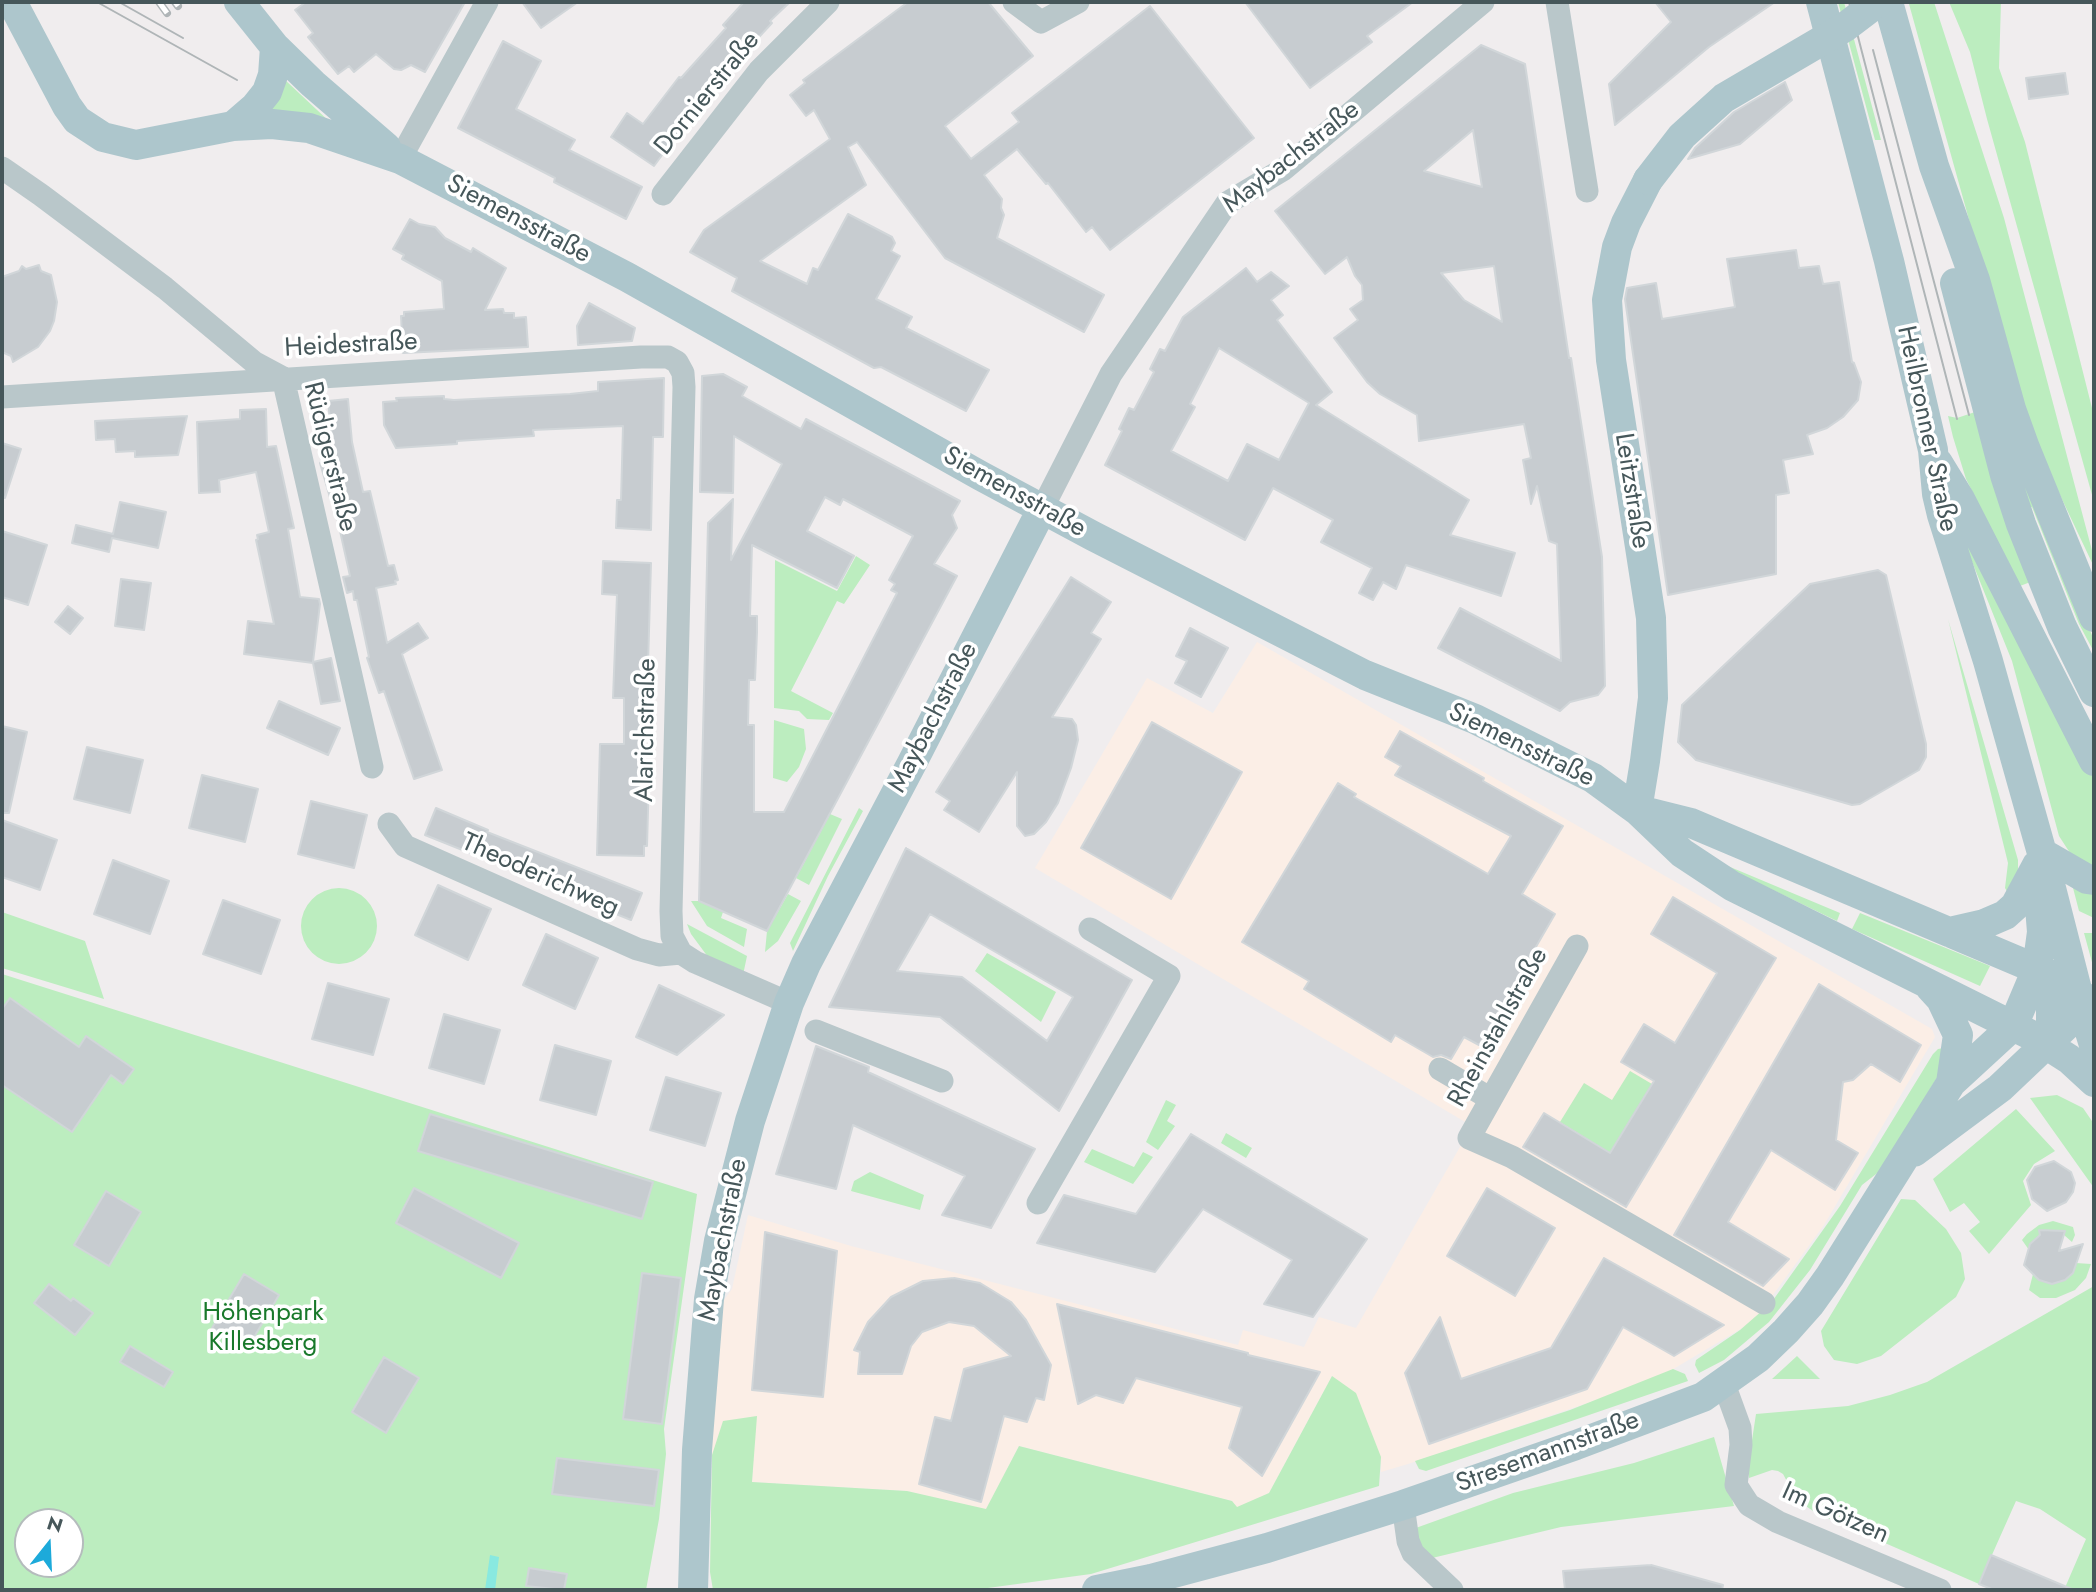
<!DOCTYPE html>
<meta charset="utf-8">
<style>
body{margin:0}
#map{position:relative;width:2096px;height:1592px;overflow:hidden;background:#f0edee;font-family:Jost,sans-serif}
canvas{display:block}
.frame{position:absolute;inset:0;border:4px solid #46575a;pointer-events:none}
.north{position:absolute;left:14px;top:1508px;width:70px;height:70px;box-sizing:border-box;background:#fff;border:2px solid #b5bcbd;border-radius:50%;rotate:18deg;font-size:19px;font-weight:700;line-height:28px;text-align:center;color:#46575a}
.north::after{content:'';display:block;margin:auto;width:24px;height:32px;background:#1daada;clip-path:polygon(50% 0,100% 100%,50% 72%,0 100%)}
</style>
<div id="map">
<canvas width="2096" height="1592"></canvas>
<div class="frame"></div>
<div class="north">N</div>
</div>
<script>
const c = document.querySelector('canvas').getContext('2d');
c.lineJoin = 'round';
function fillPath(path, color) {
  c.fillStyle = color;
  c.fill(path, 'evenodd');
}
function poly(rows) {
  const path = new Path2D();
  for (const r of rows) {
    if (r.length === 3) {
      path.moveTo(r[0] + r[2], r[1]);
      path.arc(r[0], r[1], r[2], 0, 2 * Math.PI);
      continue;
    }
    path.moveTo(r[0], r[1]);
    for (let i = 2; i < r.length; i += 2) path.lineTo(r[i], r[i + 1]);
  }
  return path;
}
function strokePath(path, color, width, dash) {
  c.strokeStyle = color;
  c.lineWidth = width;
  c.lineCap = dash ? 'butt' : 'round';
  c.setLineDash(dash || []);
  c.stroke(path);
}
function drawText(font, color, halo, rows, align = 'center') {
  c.font = font + ' Jost,sans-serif';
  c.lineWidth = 7;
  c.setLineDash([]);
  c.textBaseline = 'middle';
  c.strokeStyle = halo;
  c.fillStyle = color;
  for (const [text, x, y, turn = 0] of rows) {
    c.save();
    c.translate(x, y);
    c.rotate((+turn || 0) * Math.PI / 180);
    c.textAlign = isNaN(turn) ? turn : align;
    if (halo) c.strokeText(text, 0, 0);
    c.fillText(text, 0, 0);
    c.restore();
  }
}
fillPath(poly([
 [1257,642,1932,1029,1935,1037,1824,1225,1754,1321,1655,1380,1408,1464,1381,1472,1381,1457,1332,1376,1269,1493,1237,1508,1232,1501,1019,1446,986,1510,907,1491,752,1482,756,1416,712,1455,710,1407,721,1304,732,1289,748,1215,851,1246,1238,1345,1243,1330,1304,1347,1319,1317,1356,1328,1472,1126,1035,868,1147,678,1213,713]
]), '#fbeee6');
fillPath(poly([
 [1838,2,1844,2,1881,140,1875,140],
 [1910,2,1934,2,2004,218,2094,558,2094,567,2025,421,1909,4],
 [1949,2,2001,2,1999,68,2025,142,2094,416,2094,502,1987,119,1970,52],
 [284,79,332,124,269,115],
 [1975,412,2033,581,2020,586,1966,479,1953,437,1948,416,1957,418],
 [2016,464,2039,511,2094,640,2094,652,2079,624,2032,507,2029,508],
 [1958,527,2094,761,2094,871,2072,856,2059,836,2012,661],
 [856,556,870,565,844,604,837,601,791,691,833,713,829,720,807,719,799,711,774,708,775,560,837,591],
 [1948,619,2018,860,2018,879,2009,895,2005,888,2008,863],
 [774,720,804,729,806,749,799,767,787,782,773,778],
 [859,808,863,811,828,876,793,951,790,943],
 [830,814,842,819,809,885,796,878],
 [1692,851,1840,913,1837,921],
 [2072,884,2094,890,2094,918,2079,911],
 [339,926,38],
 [788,894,801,901,778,941,765,952,767,931],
 [691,901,699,901,723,912,721,918,747,929,744,947,707,926],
 [2,912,85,941,104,999,2,968],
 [1860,913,1990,966,1980,986,1852,929],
 [687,924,747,956,743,975,708,957,691,934],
 [2084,933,2094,933,2094,968,2093,966],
 [987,953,1056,992,1041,1022,975,971],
 [2,974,697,1194,664,1429,666,1454,659,1519,646,1590,2,1590],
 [28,1522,70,1522,70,1564,28,1564],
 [1944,1048,1946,1063,1880,1171,1862,1185,1810,1270,1769,1322,1724,1360,1699,1373,1695,1365,1696,1360,1740,1330,1771,1303,1840,1206,1933,1054,1938,1049],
 [1630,1071,1652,1084,1610,1153,1560,1122,1584,1083,1612,1100],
 [2057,1095,2083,1108,2094,1124,2094,1188,2030,1098],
 [1166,1100,1176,1105,1167,1121,1175,1126,1158,1150,1146,1142],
 [2016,1109,2055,1151,2034,1164,2023,1181,2031,1205,1989,1254,1969,1231,1980,1222,1964,1203,1950,1212,1933,1179],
 [1226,1133,1252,1148,1246,1158,1221,1143],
 [1092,1149,1134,1167,1143,1152,1153,1157,1133,1184,1084,1162],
 [870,1172,924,1195,920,1210,851,1191,854,1181],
 [1901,1199,1915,1200,1946,1229,1961,1253,1965,1279,1956,1297,1881,1356,1857,1364,1834,1360,1824,1346,1821,1331],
 [2053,1221,2073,1227,2075,1235,2072,1242,2064,1235,2052,1232,2040,1235,2030,1244,2029,1250,2022,1240,2027,1234,2039,1225],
 [2076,1263,2091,1264,2086,1278,2075,1290,2056,1298,2040,1298,2029,1290,2033,1274,2039,1280,2052,1284,2065,1280,2073,1273],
 [2094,1286,2094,1590,2064,1590,2086,1539,2040,1509,2016,1501,1979,1584,1816,1513,1797,1500,1783,1474,1778,1471,1772,1470,1749,1478,1749,1460,1756,1414,1848,1406,1890,1395,1927,1382],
 [1797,1356,1820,1379,1772,1379],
 [1673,1369,1685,1374,1688,1381,1426,1471,1419,1469,1415,1461,1570,1410],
 [1332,1376,1356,1393,1381,1457,1379,1486,1091,1574,973,1590,713,1590,710,1572,712,1455,723,1421,757,1416,752,1482,907,1491,986,1509,1019,1446,1232,1501,1237,1507,1269,1493],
 [1714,1437,1734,1506,1561,1527,1428,1559,1413,1529,1513,1493,1634,1463]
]), '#bcedbf');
fillPath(poly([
 [490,1555,499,1557,495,1590,485,1590]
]), '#89e9e0');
const building = poly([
 [306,2,465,2,425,72,411,65,401,70,394,69,376,54,354,72,349,66,338,74,308,37,313,33,295,10,306,2],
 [522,2,578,2,541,28,522,2],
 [744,2,790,2,770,21,772,23,710,90,654,166,611,137,627,113,643,124,679,77,681,78,726,28,723,25,744,2],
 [908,2,988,2,1033,56,945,126,971,159,1019,122,1012,113,1150,6,1254,138,1110,250,1092,227,1086,232,1048,183,1046,184,1017,149,984,175,1002,199,1001,208,1004,215,997,238,1104,295,1084,332,945,258,857,142,848,147,866,185,760,261,807,284,813,268,818,270,848,214,892,237,895,243,891,251,900,256,876,299,912,317,906,328,989,370,966,411,881,367,874,368,732,291,737,278,690,252,704,230,830,139,814,110,806,116,790,95,805,83,803,80,908,2],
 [1245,2,1413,2,1367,36,1372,42,1310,88,1245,2],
 [1655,2,1775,2,1709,47,1615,125,1609,84,1671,22,1655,2],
 [503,41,541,61,516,109,575,140,569,150,642,187,626,219,554,182,555,178,458,128,503,41],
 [1481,45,1525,64,1569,358,1571,358,1602,557,1605,686,1598,695,1570,702,1560,711,1438,648,1460,608,1561,661,1557,544,1549,541,1537,486,1531,504,1523,460,1531,458,1524,424,1419,441,1417,415,1380,394,1367,382,1334,338,1358,320,1350,309,1363,300,1362,285,1355,276,1347,257,1325,274,1275,211,1481,45],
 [1473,130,1482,187,1424,171,1473,130],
 [1494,266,1502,322,1464,300,1441,273,1494,266],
 [2065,73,2068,94,2029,99,2026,78,2065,73],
 [1785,82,1792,100,1740,144,1688,159,1695,148,1734,112,1785,82],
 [410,219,419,224,435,227,445,238,471,252,473,248,506,268,485,310,503,309,504,313,514,313,514,318,526,317,528,347,403,353,401,316,404,316,404,312,444,309,442,281,402,259,404,255,393,249,410,219],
 [1796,250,1799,268,1819,266,1823,284,1839,282,1852,362,1854,363,1861,382,1858,400,1843,417,1827,428,1807,435,1813,454,1783,460,1789,493,1776,495,1776,574,1668,595,1625,299,1627,288,1656,283,1662,319,1735,307,1727,259,1796,250],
 [39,265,41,271,51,275,57,302,54,321,50,331,38,347,13,362,11,356,2,352,2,277,19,271,22,266,26,269,39,265],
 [1246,268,1257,282,1271,272,1289,286,1271,300,1283,315,1277,320,1332,392,1316,405,1469,500,1450,535,1515,553,1501,596,1406,565,1396,589,1383,582,1373,600,1359,593,1372,568,1321,542,1333,520,1273,488,1245,540,1105,465,1122,431,1119,429,1129,408,1134,410,1154,372,1150,369,1160,349,1165,351,1183,317,1246,268],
 [1219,348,1309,403,1279,460,1247,444,1228,481,1171,451,1195,407,1190,404,1219,348],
 [589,303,635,328,632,341,578,345,577,326,589,303],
 [723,374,747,387,742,396,801,429,806,419,960,501,952,515,957,528,934,564,957,576,767,931,699,901,708,523,733,499,731,560,782,464,734,436,733,493,700,492,702,376,723,374],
 [825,497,840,505,843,499,913,536,889,580,895,584,891,590,897,593,784,812,754,812,754,725,748,725,749,680,755,680,757,632,757,616,750,616,752,545,837,588,854,556,807,531,825,497],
 [664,378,663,437,653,437,651,530,616,528,617,500,621,500,623,426,533,430,534,436,457,441,457,444,396,448,384,425,383,402,397,401,396,398,444,396,444,399,454,400,570,394,598,391,598,382,664,378],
 [348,399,352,442,363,492,370,491,388,566,394,565,398,580,395,581,396,584,376,588,387,643,418,623,428,638,402,654,442,770,414,779,384,691,379,693,367,658,369,657,357,600,354,600,353,591,347,593,343,577,350,576,334,504,331,501,320,463,323,459,319,443,332,440,328,401,348,399],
 [266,409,267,447,276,446,294,528,288,529,300,597,319,599,320,604,313,662,331,658,340,701,321,704,313,663,244,654,248,621,274,624,256,540,258,539,257,535,269,532,256,472,219,480,220,492,199,493,197,422,240,419,240,410,266,409],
 [187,416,178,455,135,457,135,451,116,452,115,439,96,440,95,421,187,416],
 [2,443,21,449,5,498,2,497,2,443],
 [120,502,166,512,158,548,112,538,109,552,72,543,76,525,113,534,120,502],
 [2,531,47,545,28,605,2,597,2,531],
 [603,561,651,563,647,699,644,699,643,752,646,753,646,777,649,777,647,846,644,846,644,856,597,855,600,744,624,744,624,698,613,698,617,595,602,594,603,561],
 [1878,570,1886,575,1926,744,1926,757,1919,770,1860,804,1852,805,1696,760,1678,742,1682,705,1810,584,1878,570],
 [1071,577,1111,602,1091,633,1101,639,1052,717,1072,719,1076,725,1078,740,1071,768,1058,803,1046,822,1034,834,1025,836,1017,826,1017,772,979,832,944,810,950,801,936,792,1071,577],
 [121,579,151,583,144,630,115,626,121,579],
 [68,606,83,618,70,634,55,622,68,606],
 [1190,628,1228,648,1201,697,1175,683,1187,661,1176,656,1190,628],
 [279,701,340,728,328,755,267,728,279,701],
 [1152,722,1242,772,1171,899,1081,848,1152,722],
 [2,726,27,732,9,813,2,813,2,726],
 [1400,731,1484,778,1483,781,1563,826,1522,894,1555,914,1479,1045,1464,1037,1451,1059,1441,1055,1433,1057,1395,1035,1391,1042,1304,989,1309,981,1242,942,1338,783,1356,794,1354,797,1488,874,1511,836,1395,775,1401,766,1385,757,1400,731],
 [87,747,143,760,130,813,74,799,87,747],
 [202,775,258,789,245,842,189,828,202,775],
 [311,801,367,815,354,868,298,854,311,801],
 [436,808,488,830,487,832,642,893,631,920,581,900,582,898,425,835,436,808],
 [2,820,57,840,40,890,2,877,2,820],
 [906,848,1132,980,1059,1111,940,1017,829,1007,906,848],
 [930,914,1073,997,1047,1041,962,977,897,971,930,914],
 [113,860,169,881,150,934,94,914,113,860],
 [438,885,491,909,468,960,415,935,438,885],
 [1673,897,1776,958,1626,1207,1523,1147,1544,1113,1610,1153,1654,1081,1621,1062,1644,1024,1675,1043,1717,973,1651,934,1673,897],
 [223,900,280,920,261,974,203,954,223,900],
 [546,934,598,958,575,1009,523,985,546,934],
 [328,983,389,999,373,1055,312,1039,328,983],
 [1819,984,1921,1045,1900,1082,1871,1064,1853,1080,1843,1082,1836,1140,1858,1153,1835,1190,1771,1150,1728,1222,1789,1259,1763,1286,1674,1235,1819,984],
 [659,985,724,1015,677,1055,636,1037,659,985],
 [10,998,79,1047,86,1036,134,1069,123,1084,111,1075,72,1132,2,1085,2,1009,10,998],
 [444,1014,500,1030,484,1084,429,1068,444,1014],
 [555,1045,611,1061,596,1115,540,1100,555,1045],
 [816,1046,869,1067,868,1072,1035,1149,991,1228,942,1215,965,1176,853,1125,836,1189,776,1174,816,1046],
 [666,1077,721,1093,705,1146,650,1130,666,1077],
 [430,1114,653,1182,642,1219,418,1151,430,1114],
 [1191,1134,1367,1239,1313,1317,1264,1304,1292,1260,1203,1209,1155,1272,1037,1243,1064,1195,1136,1214,1191,1134],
 [2054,1161,2071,1172,2075,1183,2073,1192,2066,1202,2047,1211,2032,1199,2027,1180,2035,1167,2054,1161],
 [414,1188,519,1243,501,1278,396,1223,414,1188],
 [1487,1188,1555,1228,1515,1296,1447,1256,1487,1188],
 [106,1191,141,1212,109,1266,74,1245,106,1191],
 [2039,1230,2065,1231,2059,1251,2083,1244,2073,1273,2065,1280,2052,1284,2039,1280,2024,1265,2030,1244,2040,1235,2039,1230],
 [765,1232,837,1251,823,1397,752,1390,765,1232],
 [1604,1258,1724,1325,1674,1356,1623,1327,1587,1389,1429,1444,1405,1373,1440,1317,1461,1379,1551,1348,1604,1258],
 [642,1273,681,1278,662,1424,623,1419,642,1273],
 [244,1274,279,1295,247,1349,212,1328,244,1274],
 [954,1278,980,1283,1011,1302,1026,1320,1051,1365,1044,1400,1036,1398,1027,1422,1004,1416,981,1502,919,1484,935,1417,951,1421,964,1369,1011,1356,974,1326,949,1322,922,1332,911,1346,902,1374,858,1374,860,1352,854,1350,868,1322,891,1297,923,1281,954,1278],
 [49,1284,71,1301,73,1298,93,1313,75,1335,34,1303,49,1284],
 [1057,1304,1248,1353,1248,1355,1320,1372,1262,1476,1229,1448,1242,1407,1136,1378,1123,1403,1096,1395,1078,1404,1057,1304],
 [130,1346,173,1372,164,1387,120,1362,130,1346],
 [384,1357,419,1378,386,1433,352,1412,384,1357],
 [557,1458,659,1470,654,1506,552,1494,557,1458],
 [1991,1555,2074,1590,1994,1590,1979,1584,1991,1555],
 [1651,1565,1723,1585,1722,1590,1565,1590,1563,1571,1651,1565],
 [529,1568,567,1574,564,1590,526,1586,529,1568]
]);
fillPath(building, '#c7ccd0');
strokePath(building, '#d1d6d9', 2);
strokePath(poly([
 [1014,2,1041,22,1078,2],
 [1557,2,1587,191],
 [400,159,487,2],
 [2,168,41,195,165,288,255,363,283,378,372,767],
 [663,194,759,71,828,2],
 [2,397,641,357,668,357,677,362,683,373,684,387,671,911,672,936,681,953,695,962,789,1003],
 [1042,509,1111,374,1227,203,1284,169,1483,2],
 [389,824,405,846,637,949,659,955,681,953],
 [1577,946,1469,1138,1512,1157,1764,1303],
 [816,1031,942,1081],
 [1440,1069,1491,1099],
 [1038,1203,1169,976,1090,929],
 [1724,1384,1740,1428,1741,1445,1736,1485,1749,1505,1778,1522,1940,1590],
 [1403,1505,1408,1541,1413,1553,1452,1590]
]), '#b9c7ca', 23);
strokePath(poly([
 [12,2,67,106,77,120,103,137,136,145,233,126,272,124,309,128,400,159,627,277,981,476,1093,536,1365,675,1475,719,1593,778,1637,810,1682,853,1732,886,2033,1036,2069,1059,2094,1082],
 [239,2,275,47,313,84,386,147],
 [1821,2,1889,261,1933,450,1937,494,1942,515,1988,661,2042,853,2076,986,2094,1045],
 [1888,2,1934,166,1975,280,2011,409,2025,448,2094,617],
 [233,126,255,107,267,92,273,75,275,47],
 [1955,283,2005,475,2021,524,2062,627,2094,692],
 [1938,463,1960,499,2094,761],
 [1637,810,1645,761,1653,698,1651,618,1611,360,1607,300,1617,247,1626,223,1648,180],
 [1639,810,1691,823,2053,976],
 [2042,853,2087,879,2094,880],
 [1949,932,1984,924,2005,915,2015,906,2037,865],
 [2037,969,2047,980,2051,991,2051,1022,2047,1045],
 [1930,987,1941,999,1958,1035,1951,1083],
 [1914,1152,2000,1088,2094,999],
 [693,1590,697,1450,709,1299,719,1241,750,1121,789,1003,806,964,912,763,1042,509],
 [1097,1590,1151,1579,1267,1548,1403,1505,1576,1445,1703,1397,1758,1358,1786,1331,1810,1304,1830,1276,1951,1083,2013,1026,2037,969,2042,932,2040,907,2042,853]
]), '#adc6cc', 30);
strokePath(poly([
 [97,2,237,80],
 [119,2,183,38],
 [1849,2,1957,419],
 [1873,50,1969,415]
]), '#afb5b7', 2);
const rail = poly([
 [159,2,167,13],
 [175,2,178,6]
]);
strokePath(rail, '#afb5b7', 8);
strokePath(rail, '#fff', 5, [16]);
strokePath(poly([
 [1648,180,1682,136,1724,98,1845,27,1878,2]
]), '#adc6cc', 30);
drawText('26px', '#46575a', '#fff', [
 ["Dornierstraße",708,94,-51],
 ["Maybachstraße",1292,158,-38],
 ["Siemensstraße",518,220,28],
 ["Heidestraße",351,346,-3],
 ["Heilbronner Straße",1926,429,78],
 ["Rüdigerstraße",329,457,76],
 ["Leitzstraße",1631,491,81],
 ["Siemensstraße",1014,493,29],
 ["Maybachstraße",934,718,-63],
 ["Alarichstraße",647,730,-89],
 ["Siemensstraße",1521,746,26],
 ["Theoderichweg",540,876,24],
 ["Rheinstahlstraße",1499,1028,-61],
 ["Maybachstraße",724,1240,-79],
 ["Stresemannstraße",1548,1453,-20],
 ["Im Götzen",1835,1514,24]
]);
drawText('26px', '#19792b', '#fff', [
 ["Höhenpark",263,1314],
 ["Killesberg",263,1344]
]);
</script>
